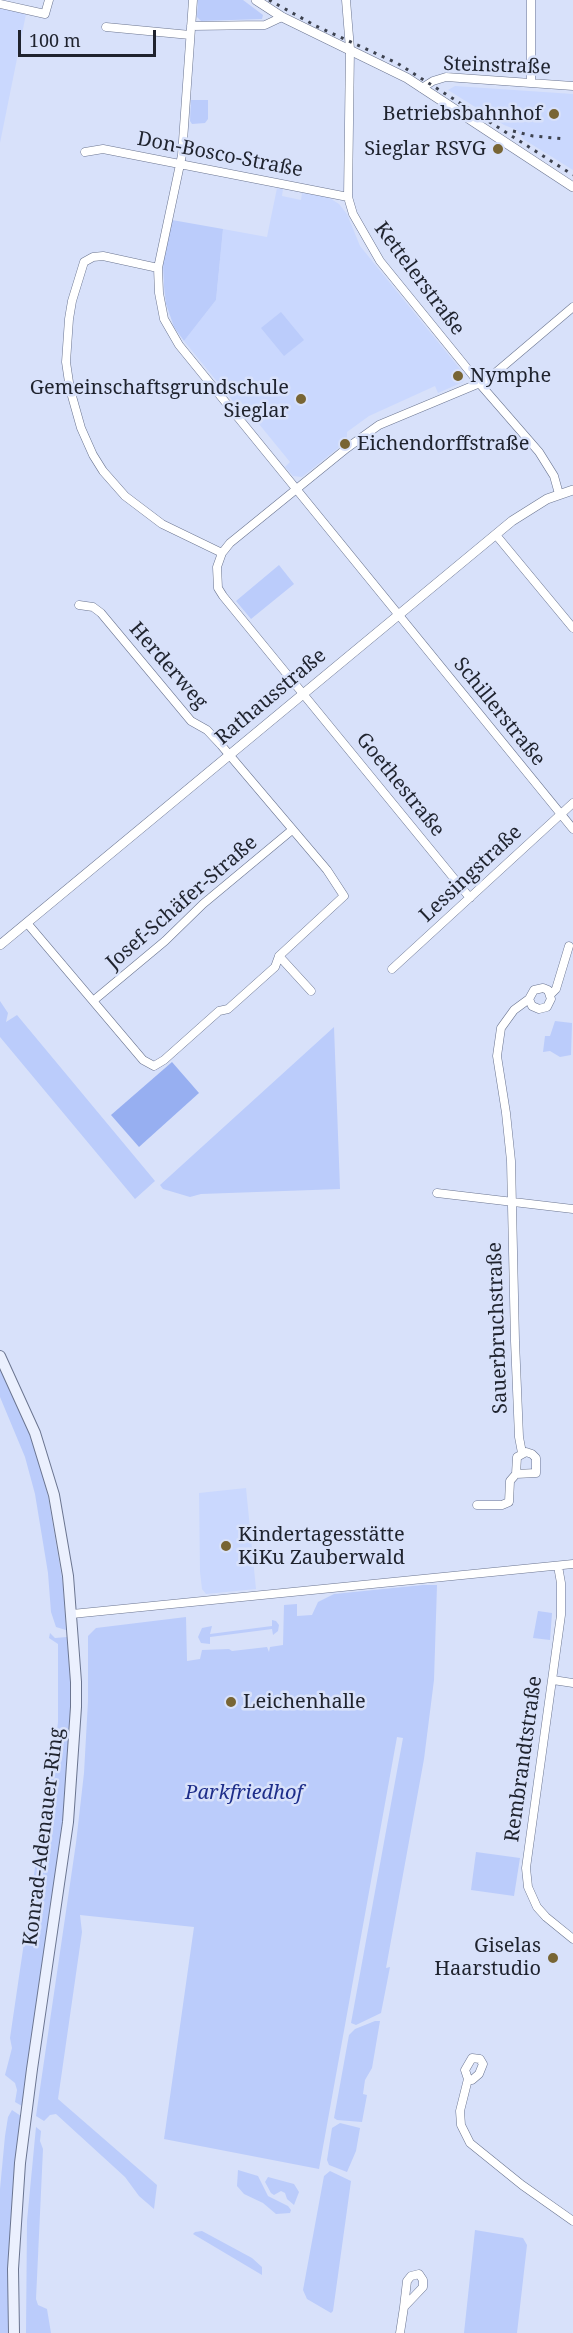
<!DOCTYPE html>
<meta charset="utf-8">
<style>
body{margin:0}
#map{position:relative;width:573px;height:2333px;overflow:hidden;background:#d8e1fa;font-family:"Noto Serif",serif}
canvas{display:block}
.scale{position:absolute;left:18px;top:30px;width:138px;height:27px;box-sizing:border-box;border:3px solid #1f232e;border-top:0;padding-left:8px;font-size:18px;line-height:21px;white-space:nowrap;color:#1f232e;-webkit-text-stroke:4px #d8e1fa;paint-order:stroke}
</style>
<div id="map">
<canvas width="573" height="2333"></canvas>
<div class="scale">100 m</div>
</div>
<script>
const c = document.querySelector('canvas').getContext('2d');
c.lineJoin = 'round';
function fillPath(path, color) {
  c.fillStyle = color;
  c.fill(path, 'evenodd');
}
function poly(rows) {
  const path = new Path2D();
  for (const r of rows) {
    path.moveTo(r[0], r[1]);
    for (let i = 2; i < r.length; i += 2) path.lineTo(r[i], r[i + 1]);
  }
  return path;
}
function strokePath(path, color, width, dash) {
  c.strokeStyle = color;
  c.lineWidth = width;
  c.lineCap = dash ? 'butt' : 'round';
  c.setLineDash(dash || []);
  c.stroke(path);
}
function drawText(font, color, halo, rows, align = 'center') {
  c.font = font + ' "Noto Serif",serif';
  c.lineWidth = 5;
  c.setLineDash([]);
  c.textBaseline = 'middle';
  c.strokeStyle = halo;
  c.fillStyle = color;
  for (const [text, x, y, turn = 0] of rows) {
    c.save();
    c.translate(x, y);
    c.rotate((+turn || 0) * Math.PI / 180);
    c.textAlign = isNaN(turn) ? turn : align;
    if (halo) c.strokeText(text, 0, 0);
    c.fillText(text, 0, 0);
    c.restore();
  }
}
fillPath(poly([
 [0,8,26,14,0,143],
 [455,86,573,94,573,170,523,139,517,130,504,125,448,90],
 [277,188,283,189,282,196,301,200,302,193,328,197,339,204,347,214,360,246,465,375,463,382,438,393,435,386,369,416,347,432,347,441,302,477,293,476,285,467,290,462,241,402,236,405,184,341,216,300,223,229,267,237],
 [246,1488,256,1589,206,1594,202,1589,200,1572,199,1493]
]), '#cad8fe');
fillPath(poly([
 [198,0,243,0,263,15,262,19,201,21,197,17],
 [191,100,208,100,208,119,205,123,192,124,190,121],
 [172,220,223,229,216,300,184,341,174,327,166,304,164,286,163,263],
 [281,312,304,340,284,356,261,328],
 [279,565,294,584,251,619,236,601],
 [0,1001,8,1013,6,1022,17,1015,155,1181,135,1199,0,1037],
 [555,1021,572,1023,571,1055,560,1057,550,1051,543,1052,545,1036,550,1036],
 [334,1027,340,1189,201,1194,190,1197,163,1189,160,1185],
 [0,1368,25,1421,39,1460,48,1496,63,1584,66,1630,56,1627,51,1612,48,1573,35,1494,25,1457,0,1397],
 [423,1585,437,1585,434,1680,424,1759,386,1968,390,1967,381,2013,356,2025,351,2023,403,1738,397,1737,319,2169,164,2139,194,1927,80,1915,82,1932,58,2099,157,2185,154,2209,139,2196,125,2177,56,2114,50,2115,44,2121,36,2116,76,1843,84,1773,88,1701,88,1636,96,1628,186,1617,187,1661,200,1659,202,1650,229,1649,232,1651,267,1647,269,1652,270,1647,283,1645,284,1605,297,1604,297,1616,312,1615,318,1602,334,1594],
 [538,1611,552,1613,550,1640,533,1638],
 [272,1620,276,1621,279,1625,278,1631,273,1635,272,1629,210,1637,210,1644,201,1643,198,1637,202,1628,212,1626,210,1634,272,1626],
 [50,1633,55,1638,67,1637,72,1704,64,1818,22,2106,15,2102,17,2090,15,2083,5,2075,12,2048,10,2038,43,1813,53,1766,58,1722,58,1644,49,1638],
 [476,1852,520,1858,514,1896,471,1890],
 [375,2021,380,2021,372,2068,365,2080,363,2094,367,2095,362,2122,337,2120,334,2118,349,2035,355,2029],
 [12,2110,21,2116,10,2232,9,2333,0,2333,0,2189,5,2136,8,2117],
 [340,2123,360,2128,356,2151,347,2172,329,2165,327,2160,332,2128],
 [36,2127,41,2131,40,2141,43,2149,36,2299,38,2305,47,2309,51,2333,26,2333,27,2221],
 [238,2170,258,2176,268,2196,288,2206,291,2210,290,2213,276,2214,263,2203,244,2194,237,2186],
 [330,2171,351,2181,333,2311,331,2313,307,2299,303,2290,324,2176],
 [268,2177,294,2184,299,2192,294,2205,287,2199,285,2193,281,2191,274,2195,271,2193,265,2182],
 [475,2230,523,2238,527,2245,517,2333,464,2333],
 [202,2231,252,2258,262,2267,262,2275,193,2234,195,2232]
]), '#bbccfb');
fillPath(poly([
 [172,1062,199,1093,139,1147,111,1115]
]), '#97aff1');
const minor = poly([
 [193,0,182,155,158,268,159,293,164,319,179,345,573,829],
 [346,0,350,49,348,197,353,214,380,261,479,383,539,452,554,476,559,494],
 [531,0,531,83],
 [0,4,45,14,49,0],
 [191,26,265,25,282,17],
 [106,27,190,35],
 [422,88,433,81,446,77,573,86],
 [85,152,103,149,348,197],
 [158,268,103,256,93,257,84,262,72,301,69,319,66,362,70,389,81,428,93,455,103,471,125,496,162,524,222,553],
 [496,535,573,628],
 [470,898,223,596,218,588,217,567,222,553,230,543,347,448,379,425,487,380,573,307],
 [27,923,143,1060,154,1066,164,1060,219,1011,228,1009,275,967,279,956,344,896,327,870,221,745,207,730,191,721,101,613,93,607,79,605],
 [279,956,311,991],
 [392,969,573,803],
 [550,995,556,989,569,946],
 [93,1001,165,941,203,904,292,830],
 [437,1193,573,1209],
 [522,1453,519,1437,515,1341,511,1161,506,1113,497,1056,501,1028,514,1010,529,999,534,990,543,988,548,990,551,999,547,1007,539,1009,532,1006,529,999],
 [477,1505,502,1505,509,1502,510,1481,516,1474,517,1457,526,1452,532,1454,536,1458,536,1473,516,1474],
 [558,1566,561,1583,561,1615,526,1868,528,1887,537,1907,546,1917,573,1939],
 [72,1614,573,1564],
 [553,1680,573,1683],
 [468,2079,472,2080,479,2074,483,2064,480,2059,472,2058,465,2070,468,2079,460,2111,461,2125,470,2143,522,2185,573,2221],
 [400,2333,404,2307,423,2287,423,2280,419,2274,411,2276,407,2281,404,2307]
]);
const tertiary = poly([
 [256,0,282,17,407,78,573,187],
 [0,945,512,521,547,499,573,490]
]);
const secondary = poly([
 [0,1356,35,1433,54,1495,68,1576,76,1682,76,1707,68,1822,32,2069,20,2163,13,2269,14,2333]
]);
strokePath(minor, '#6b7590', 9);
strokePath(tertiary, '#6b7590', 10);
strokePath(secondary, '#6b7590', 12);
strokePath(minor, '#fff', 8);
strokePath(tertiary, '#fff', 9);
strokePath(secondary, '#ebf0fe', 10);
strokePath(poly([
 [269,0,316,26,397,63,573,175],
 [513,131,533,136,566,139]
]), '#3d424f', 3, [3, 6]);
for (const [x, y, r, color] of [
 [554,114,6,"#786534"],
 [498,149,6,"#786534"],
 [458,376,6,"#786534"],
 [301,399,6,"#786534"],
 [345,444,6,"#786534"],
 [226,1546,6,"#786534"],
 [231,1702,6,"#786534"],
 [553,1958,6,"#786534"]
]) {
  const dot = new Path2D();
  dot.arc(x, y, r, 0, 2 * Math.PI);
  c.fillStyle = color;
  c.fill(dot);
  strokePath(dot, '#d8e1fa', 2);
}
drawText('20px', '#1f232e', '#d8e1fa', [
 ["Steinstraße",497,66,2],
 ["Don-Bosco-Straße",220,155,11],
 ["Kettelerstraße",419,279,53],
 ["Herderweg",168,666,49],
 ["Rathausstraße",271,697,-40],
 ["Schillerstraße",499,712,51],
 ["Goethestraße",400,785,51],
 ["Lessingstraße",471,874,-43],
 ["Josef-Schäfer-Straße",182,903,-41],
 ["Sauerbruchstraße",498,1328,-92],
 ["Rembrandtstraße",524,1759,-82],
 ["Konrad-Adenauer-Ring",44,1837,-83]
]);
drawText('20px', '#1f232e', '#d8e1fa', [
 ["Betriebsbahnhof",542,114],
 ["Sieglar RSVG",486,149],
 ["Nymphe",470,376,"left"],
 ["Gemeinschaftsgrundschule",289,388],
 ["Sieglar",289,411],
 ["Eichendorffstraße",357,444,"left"],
 ["Kindertagesstätte",238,1535,"left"],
 ["KiKu Zauberwald",238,1558,"left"],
 ["Leichenhalle",243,1702,"left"],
 ["Giselas",541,1946],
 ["Haarstudio",541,1969]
], 'right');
drawText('italic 20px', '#1e2e8a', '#d8e1fa', [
 ["Parkfriedhof",244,1793]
]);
</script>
